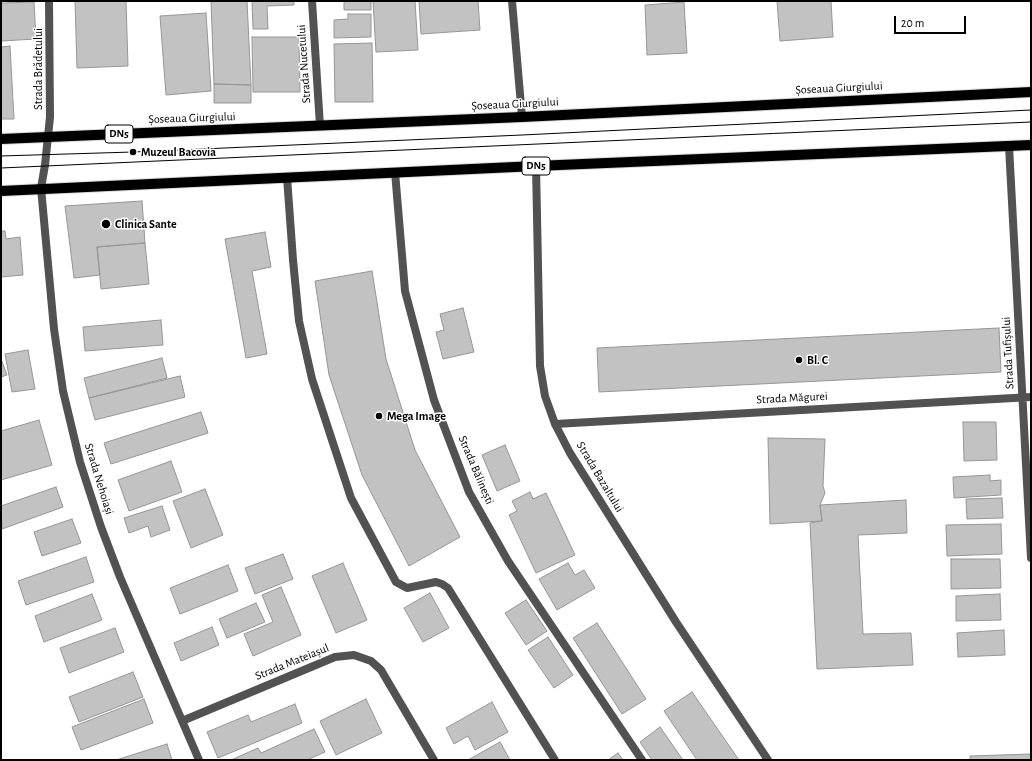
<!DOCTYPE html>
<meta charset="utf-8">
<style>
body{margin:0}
#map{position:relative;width:1032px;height:761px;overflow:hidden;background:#fff;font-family:"Alegreya Sans",sans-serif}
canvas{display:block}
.frame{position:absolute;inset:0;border:2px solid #000;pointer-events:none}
.scale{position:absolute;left:894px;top:16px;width:72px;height:18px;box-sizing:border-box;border:2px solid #000;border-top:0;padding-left:5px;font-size:12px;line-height:14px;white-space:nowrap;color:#000;-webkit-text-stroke:3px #fff;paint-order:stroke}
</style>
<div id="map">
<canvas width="1032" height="761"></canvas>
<div class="frame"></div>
<div class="scale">20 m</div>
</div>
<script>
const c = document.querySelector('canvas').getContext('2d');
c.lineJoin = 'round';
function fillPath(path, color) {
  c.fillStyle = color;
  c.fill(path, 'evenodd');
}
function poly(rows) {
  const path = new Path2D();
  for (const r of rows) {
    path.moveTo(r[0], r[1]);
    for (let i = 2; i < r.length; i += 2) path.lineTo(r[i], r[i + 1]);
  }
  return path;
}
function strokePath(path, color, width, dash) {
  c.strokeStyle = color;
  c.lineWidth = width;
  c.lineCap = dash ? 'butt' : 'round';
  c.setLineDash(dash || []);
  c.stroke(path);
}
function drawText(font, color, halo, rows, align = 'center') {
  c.font = font + ' "Alegreya Sans",sans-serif';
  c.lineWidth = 3;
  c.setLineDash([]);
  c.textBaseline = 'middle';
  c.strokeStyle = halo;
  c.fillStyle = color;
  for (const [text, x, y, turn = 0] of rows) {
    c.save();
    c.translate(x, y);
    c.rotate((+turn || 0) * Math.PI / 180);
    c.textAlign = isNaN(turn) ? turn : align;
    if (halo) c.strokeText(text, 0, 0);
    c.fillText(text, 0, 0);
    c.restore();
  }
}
const building = poly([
 [75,1,126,1,128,66,77,68,75,1],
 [211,1,247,1,251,85,214,84,211,1],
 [252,1,294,1,294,5,267,6,268,29,253,29,252,1],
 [344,1,371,1,371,10,344,10,344,1],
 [373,1,415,1,418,50,376,52,373,1],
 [419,1,478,1,480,30,421,34,419,1],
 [777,1,831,1,833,37,780,41,777,1],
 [34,2,36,39,1,41,1,3,34,2],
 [684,2,687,53,647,55,645,5,684,2],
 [206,13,211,91,166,95,160,16,206,13],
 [348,14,371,14,371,37,334,38,334,20,348,19,348,14],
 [252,37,299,37,300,92,253,92,252,37],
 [372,43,373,102,335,102,334,44,372,43],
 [10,46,14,119,1,119,1,47,10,46],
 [214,84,251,85,251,103,214,103,214,84],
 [142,201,145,243,97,247,100,275,74,278,65,206,142,201],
 [1,231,5,231,6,239,20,237,23,275,1,277,1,231],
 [265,232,271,267,252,271,267,354,246,358,225,239,265,232],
 [145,243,149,284,101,289,97,247,145,243],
 [372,271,386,359,415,450,460,537,409,566,362,475,329,375,315,281,372,271],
 [463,308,474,352,443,359,436,332,444,330,440,314,463,308],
 [161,320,163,345,85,351,83,327,161,320],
 [999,328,1001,372,599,392,597,348,999,328],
 [28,350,35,389,12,392,5,354,28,350],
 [162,358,167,378,89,398,84,378,162,358],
 [1,359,7,375,1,377,1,359],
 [180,376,185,397,95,420,89,398,180,376],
 [201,412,208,433,111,464,104,443,201,412],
 [39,420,52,465,1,480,1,431,39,420],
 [963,422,996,422,997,460,964,461,963,422],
 [768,438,825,439,823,486,825,493,820,505,822,521,770,524,768,438],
 [505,445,520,481,497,491,482,455,505,445],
 [171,461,182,492,129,511,118,480,171,461],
 [990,475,990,481,1001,480,1001,495,954,498,953,477,990,475],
 [56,487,63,507,2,529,1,506,56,487],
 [205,489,223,535,191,548,173,501,205,489],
 [530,492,533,499,546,493,575,555,536,573,509,515,517,511,512,501,530,492],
 [1002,498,1003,518,967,519,966,499,1002,498],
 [906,500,907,533,858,535,863,634,911,633,913,665,817,669,810,523,822,521,820,505,906,500],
 [162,506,170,530,151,537,148,526,129,533,124,518,162,506],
 [72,519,81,543,42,556,34,532,72,519],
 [1001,524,1002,554,947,556,946,525,1001,524],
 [283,554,293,579,255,594,245,568,283,554],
 [86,557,94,582,26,605,18,581,86,557],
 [951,559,1000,559,1001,588,951,589,951,559],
 [343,563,367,620,336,633,312,576,343,563],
 [568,563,575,575,584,570,595,588,557,610,539,579,568,563],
 [228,565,238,591,180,614,170,588,228,565],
 [281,587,301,635,253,656,244,634,273,622,262,595,281,587],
 [430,593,449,628,423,642,404,608,430,593],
 [92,594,102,620,44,642,35,616,92,594],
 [1000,594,1001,620,956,621,956,596,1000,594],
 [526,600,547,631,526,645,505,613,526,600],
 [256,603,265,622,227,638,219,619,256,603],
 [597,623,646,699,622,714,573,638,597,623],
 [212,627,219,645,181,661,174,643,212,627],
 [115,628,124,652,69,673,60,648,115,628],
 [1004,630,1005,655,958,657,957,633,1004,630],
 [548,637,573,675,554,688,528,650,548,637],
 [133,672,143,697,79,722,69,697,133,672],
 [692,692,739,760,697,760,664,711,692,692],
 [144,699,153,723,81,750,72,727,144,699],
 [366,699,382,733,336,755,320,721,366,699],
 [492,702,508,732,475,750,468,736,454,744,446,728,492,702],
 [295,704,302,723,218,758,207,732,248,715,251,722,295,704],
 [660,727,683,760,652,760,640,742,660,727],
 [314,729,325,752,307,760,231,760,258,748,261,753,314,729],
 [500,742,510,760,468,760,500,742],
 [167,744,172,760,116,760,167,744],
 [618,753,623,760,608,760,618,753],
 [1031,754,1031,760,970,760,970,756,1031,754]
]);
fillPath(building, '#c2c2c2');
strokePath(building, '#969696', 1);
const primary = poly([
 [1,139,522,117,1031,92],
 [1,191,536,166,1031,145]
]);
strokePath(primary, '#dbdbdb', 12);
strokePath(poly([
 [287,177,293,260,299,321,312,379,351,498,396,582,407,588,436,582,442,584,448,588,555,760]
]), '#525252', 8);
strokePath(poly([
 [49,1,50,117,45,165,41,188,54,329,63,391,80,462,101,527,120,577,199,760],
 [312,1,320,126],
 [512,1,522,117],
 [1009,146,1031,558],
 [536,166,540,366,545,396,555,424,570,453,676,622,768,760],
 [395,172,405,291,434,400,469,492,508,561,642,760],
 [555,424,1031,397],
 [182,721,335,657,354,655,371,661,381,670,434,760]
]), '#525252', 8);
strokePath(primary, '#000', 10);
strokePath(poly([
 [1,156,133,152,522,135,1031,110],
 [1,168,1031,122]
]), '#000', 1);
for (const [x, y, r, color] of [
 [133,152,4,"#000"],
 [106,224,5,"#000"],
 [799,360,4,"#000"],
 [379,416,4,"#000"]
]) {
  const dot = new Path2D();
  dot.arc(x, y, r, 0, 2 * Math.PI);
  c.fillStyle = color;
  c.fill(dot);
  strokePath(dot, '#fff', 1.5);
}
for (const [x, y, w] of [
 [119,134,28],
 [536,166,28]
]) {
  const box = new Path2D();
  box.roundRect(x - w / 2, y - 9, w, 18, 3);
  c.fillStyle = '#fff';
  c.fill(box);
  strokePath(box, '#000', 1);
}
drawText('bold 11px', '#000', null, [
 ["DN5",119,134],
 ["DN5",536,166]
]);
drawText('12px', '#000', '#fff', [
 ["Strada Nucetului",304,64,-94],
 ["Strada Brădetului",38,69,-90],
 ["Șoseaua Giurgiului",839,88,-3],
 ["Șoseaua Giurgiului",515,104,-3],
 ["Șoseaua Giurgiului",192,118,-2],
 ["Strada Tufișului",1008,353,-93],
 ["Strada Măgurei",792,398,-3],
 ["Strada Bălinești",476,470,67],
 ["Strada Bazaltului",600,477,59],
 ["Strada Nehoiași",99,479,73],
 ["Strada Mateiașul",292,662,-22]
]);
drawText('bold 12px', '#000', '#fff', [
 ["Muzeul Bacovia",141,152],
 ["Clinica Sante",115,224],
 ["Bl. C",807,360],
 ["Mega Image",387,416]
], 'left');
</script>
